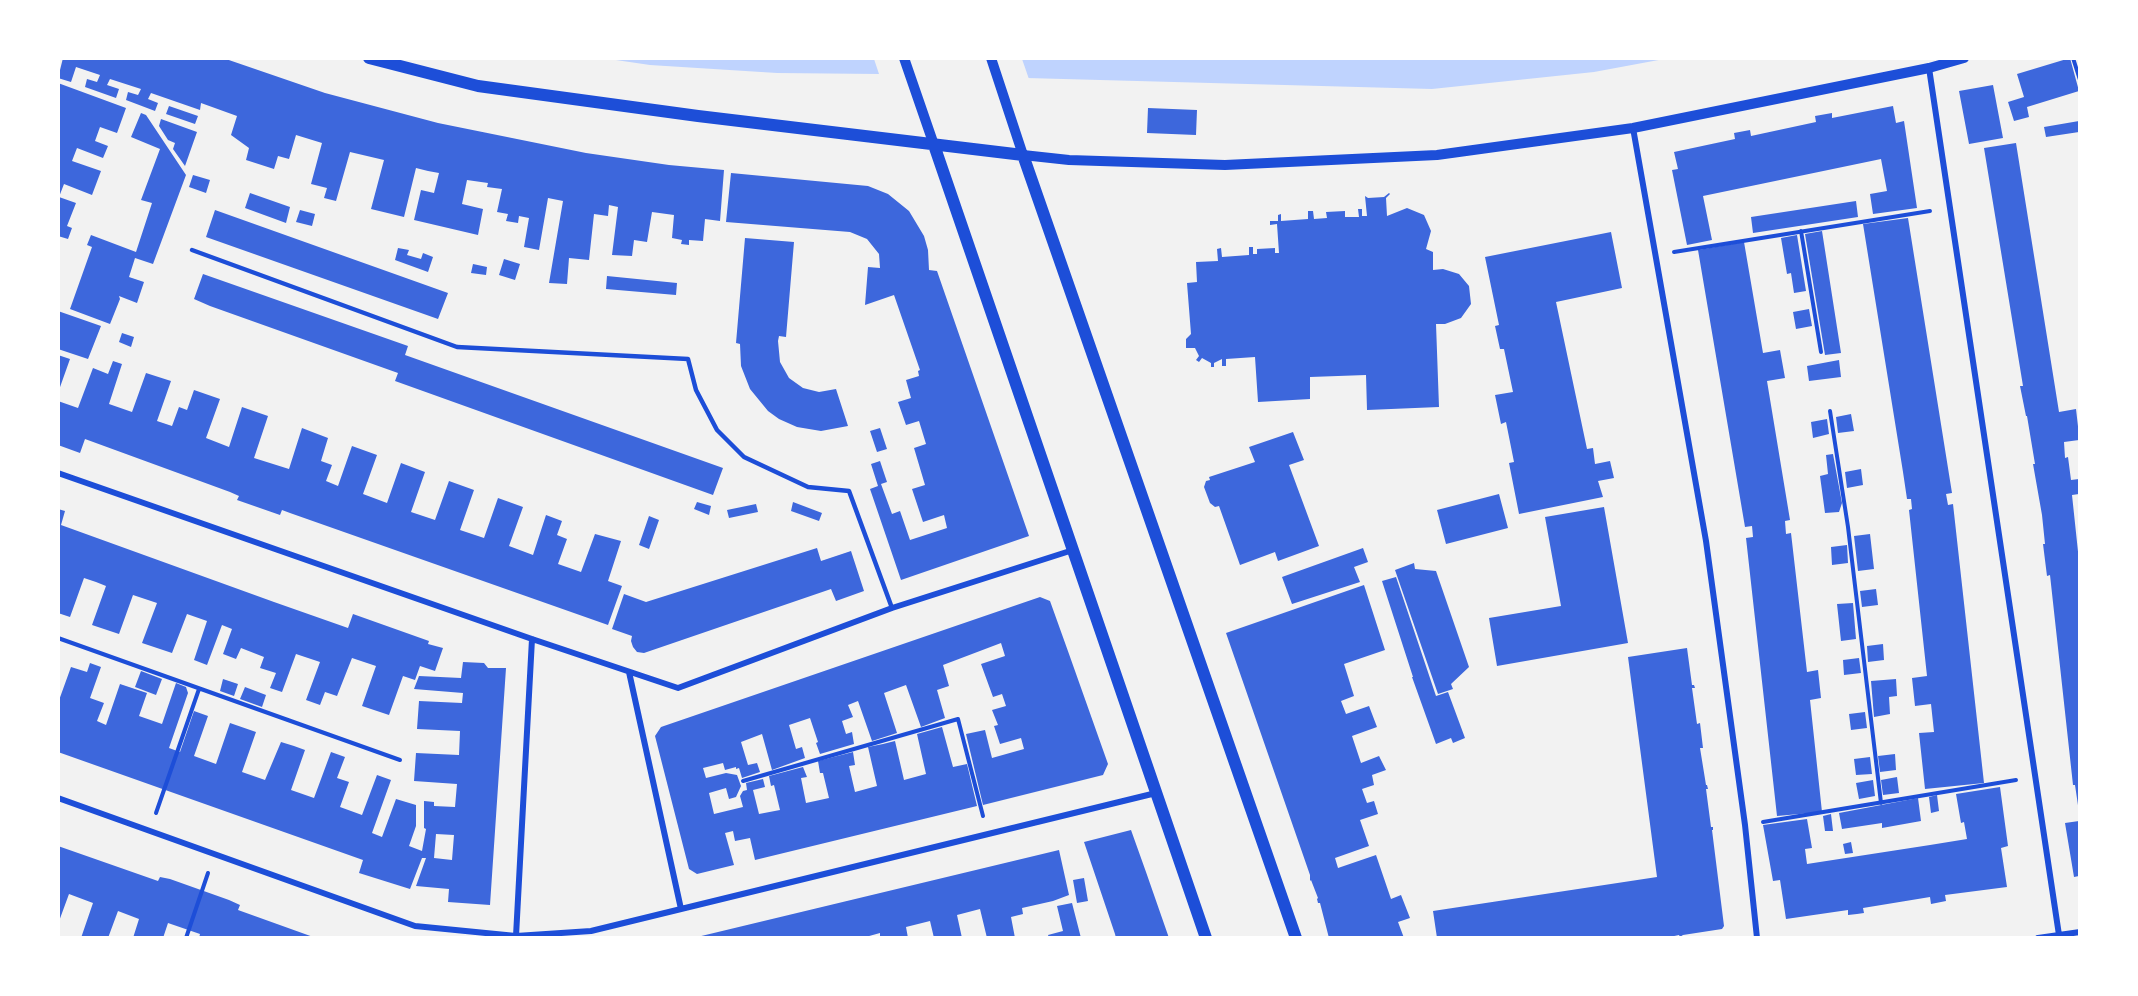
<!DOCTYPE html>
<style>
body{margin:0}
#map{position:relative;width:2138px;height:996px;overflow:hidden;background:#f2f2f2;font-family:Manrope,sans-serif}
canvas{display:block}
.frame{position:absolute;inset:0;border:60px solid #fff;pointer-events:none}
</style>
<div id="map">
<canvas width="2138" height="996"></canvas>
<div class="frame"></div>
</div>
<script>
const c = document.querySelector('canvas').getContext('2d');
c.lineJoin = 'round';
function fillPath(path, color) {
  c.fillStyle = color;
  c.fill(path, 'evenodd');
}
function poly(rows) {
  const path = new Path2D();
  for (const r of rows) {
    path.moveTo(r[0], r[1]);
    for (let i = 2; i < r.length; i += 2) path.lineTo(r[i], r[i + 1]);
  }
  return path;
}
function strokePath(path, color, width, dash) {
  c.strokeStyle = color;
  c.lineWidth = width;
  c.lineCap = dash ? 'butt' : 'round';
  c.setLineDash(dash || []);
  c.stroke(path);
}
fillPath(poly([
 [609,59,1664,59,1594,72,1432,89,879,74,777,73,650,65]
]), '#bfd3fe');
fillPath(poly([
 [874,59,1022,59,1030,82,880,77]
]), '#f2f2f2');
fillPath(poly([
 [63,58,223,58,325,93,438,123,586,153,669,165,724,170,720,221,705,219,703,241,689,240,689,245,681,244,682,240,672,238,674,215,652,212,647,242,634,240,632,256,612,255,618,207,609,205,608,216,594,214,589,260,569,258,567,284,549,283,563,201,548,198,539,250,524,247,529,218,519,216,518,223,506,221,508,214,497,212,502,189,487,187,488,183,467,180,462,204,483,209,478,235,414,220,421,190,434,193,439,173,428,171,416,168,404,217,371,209,384,160,350,152,336,201,324,198,327,188,311,184,322,143,296,135,289,159,278,156,274,169,246,160,249,148,231,135,237,116,201,103,200,110,151,93,148,99,158,103,155,111,126,100,128,92,138,95,141,89,110,79,107,85,119,89,116,98,85,87,87,79,97,82,100,75,76,67,71,82,58,78],
 [2070,58,2079,91,2027,107,2029,117,2014,121,2008,102,2024,97,2017,74],
 [58,83,126,108,117,133,100,127,95,141,108,146,103,158,77,148,72,161,101,171,92,195,64,184,59,197,76,203,67,226,72,228,68,239,58,236],
 [1993,85,2003,138,1969,144,1959,91],
 [169,106,198,116,195,124,166,114],
 [1893,106,1896,123,1904,121,1917,208,1873,214,1870,194,1887,191,1881,159,1703,196,1712,240,1687,245,1672,170,1678,169,1674,152,1735,139,1734,133,1750,130,1751,136,1816,122,1815,116,1832,113,1832,118],
 [1148,108,1197,110,1196,135,1147,133],
 [141,113,146,115,186,175,153,264,135,258,129,277,144,282,137,303,119,296,120,299,110,324,70,309,92,247,87,245,91,235,136,252,152,203,141,200,160,149,131,137],
 [161,119,197,132,185,166,173,149,175,143,168,140,159,126],
 [2079,121,2079,132,2046,137,2044,127],
 [2016,143,2059,412,2076,409,2079,435,2079,440,2064,442,2065,458,2068,457,2071,480,2079,479,2079,494,2072,495,2079,561,2079,812,2075,785,2073,785,2050,575,2047,576,2043,544,2045,544,2042,515,2033,464,2035,464,2027,416,2026,416,2020,386,2023,386,1984,148],
 [731,173,868,186,888,194,909,211,924,236,928,250,929,270,937,271,1029,536,901,580,870,489,878,486,871,464,880,461,887,482,881,484,892,514,900,511,910,540,947,528,944,515,923,522,912,489,925,485,914,448,926,444,919,421,906,425,898,402,911,398,906,380,919,376,918,371,920,370,894,295,865,305,868,267,880,268,879,254,867,239,850,232,726,222],
 [193,175,210,180,206,193,189,187],
 [250,193,290,207,286,223,245,208],
 [1389,193,1390,194,1386,198,1387,216,1407,208,1424,215,1431,231,1426,249,1433,252,1433,270,1443,269,1459,274,1469,286,1471,304,1461,318,1445,324,1436,324,1439,407,1367,410,1366,375,1310,377,1310,399,1258,402,1255,357,1226,359,1226,366,1222,366,1222,359,1214,363,1214,367,1211,367,1211,363,1202,358,1199,362,1196,360,1199,356,1195,348,1186,348,1186,339,1191,334,1187,283,1197,282,1196,262,1218,261,1217,249,1221,248,1222,257,1249,255,1249,247,1253,247,1253,254,1257,254,1257,249,1275,248,1275,253,1279,253,1277,224,1270,225,1270,221,1278,221,1278,215,1281,214,1281,221,1308,219,1308,211,1313,211,1314,219,1327,218,1326,212,1345,211,1345,217,1359,217,1358,209,1362,209,1362,216,1367,216,1365,196,1368,198,1384,197],
 [1856,201,1858,217,1753,233,1751,217],
 [215,210,448,293,438,319,206,237],
 [300,210,315,214,312,226,296,222],
 [1908,218,1952,493,1946,494,1948,505,1953,504,1984,783,1925,789,1919,733,1934,732,1931,704,1915,706,1912,678,1927,676,1909,510,1912,509,1911,499,1907,499,1903,472,1863,224],
 [1822,231,1841,353,1825,355,1805,234],
 [1611,232,1622,288,1556,302,1587,449,1593,448,1595,464,1610,461,1614,478,1598,481,1603,497,1519,514,1509,463,1514,462,1506,422,1501,424,1495,395,1513,392,1504,349,1500,349,1495,326,1499,325,1485,257],
 [1797,235,1806,291,1794,293,1791,273,1787,274,1781,238],
 [745,238,794,242,786,337,779,336,778,341,780,362,789,378,803,388,819,392,836,389,848,426,821,431,797,427,779,419,768,411,750,389,741,366,740,344,736,343],
 [1744,242,1763,353,1780,350,1785,378,1767,381,1790,520,1785,521,1786,534,1791,533,1807,672,1818,670,1821,698,1810,700,1822,812,1777,816,1746,538,1753,537,1752,526,1745,527,1698,250],
 [398,248,409,250,407,255,421,259,423,253,433,257,428,272,395,260],
 [504,259,520,264,515,280,499,275],
 [473,264,487,267,486,275,471,273],
 [203,274,408,346,405,355,723,468,713,495,395,381,398,373,210,306,194,299],
 [607,276,677,283,676,295,606,289],
 [1809,309,1812,326,1796,329,1793,312],
 [58,311,101,326,88,359,58,349],
 [122,333,134,337,131,347,119,342],
 [58,355,70,359,59,390,58,390],
 [1839,360,1841,377,1809,381,1807,366],
 [113,361,122,364,109,404,132,412,146,373,171,381,157,421,172,426,179,407,187,410,194,390,220,399,206,438,229,447,242,407,268,416,254,458,289,469,302,428,328,438,321,461,332,465,326,481,338,486,352,446,377,455,363,494,387,503,401,463,425,472,411,512,435,520,449,481,474,490,460,530,484,538,498,498,523,507,509,546,533,555,546,515,562,521,557,535,567,539,558,564,581,572,595,534,621,541,608,581,622,586,608,625,290,513,282,510,280,515,237,500,239,496,230,492,85,439,80,453,58,445,58,401,78,408,93,368,108,374],
 [1851,414,1854,431,1838,433,1836,417],
 [1827,419,1829,434,1813,438,1811,422],
 [880,428,887,449,877,452,870,431],
 [1293,432,1304,460,1289,465,1319,546,1278,561,1275,552,1240,565,1219,506,1215,507,1210,503,1204,487,1206,481,1210,480,1209,477,1255,462,1249,447],
 [1833,454,1842,503,1839,512,1825,513,1820,476,1828,474,1826,455],
 [1861,469,1863,485,1847,488,1845,472],
 [1499,494,1508,528,1446,544,1437,510],
 [697,502,711,506,709,515,694,509],
 [793,502,822,513,819,521,791,511],
 [756,504,758,512,729,518,727,510],
 [1604,507,1628,643,1497,666,1489,618,1561,606,1545,517],
 [58,509,65,511,61,525,274,602,348,628,353,614,429,641,428,644,443,648,435,671,420,666,415,680,403,676,389,715,362,706,376,666,352,658,337,696,325,692,320,705,306,700,320,662,296,654,282,692,270,688,276,673,260,668,264,657,241,648,236,659,223,654,232,629,222,625,207,665,194,660,207,621,187,614,172,653,142,643,157,603,133,595,119,634,92,625,106,586,96,582,84,578,70,617,58,613],
 [649,516,659,520,649,549,639,545],
 [1870,534,1874,569,1858,571,1854,536],
 [1847,545,1848,563,1832,565,1831,547],
 [817,548,821,561,851,551,864,591,836,601,831,589,644,653,637,652,633,647,631,641,632,636,612,629,624,594,646,602],
 [1363,548,1368,562,1354,567,1360,582,1292,604,1282,577],
 [1414,563,1415,569,1436,571,1469,667,1451,684,1453,689,1438,694,1395,570],
 [1396,577,1436,696,1448,692,1465,738,1453,743,1451,738,1436,744,1412,677,1413,677,1382,581],
 [1364,585,1385,650,1344,664,1354,696,1341,701,1346,714,1369,706,1377,727,1352,736,1361,763,1379,756,1386,770,1372,775,1374,785,1362,789,1367,803,1374,801,1378,814,1360,820,1369,846,1335,858,1338,868,1376,855,1391,899,1401,895,1410,918,1398,922,1404,938,1329,938,1320,903,1318,903,1317,899,1318,898,1311,880,1310,881,1310,875,1226,633],
 [1876,589,1878,605,1862,607,1860,591],
 [1040,597,1050,601,1069,654,1108,764,1103,775,983,805,966,734,985,730,992,758,1024,749,1021,738,1000,744,994,726,998,725,992,710,1006,706,1002,694,993,697,981,664,1005,656,1001,643,943,665,949,686,937,690,945,718,921,727,906,685,884,693,897,733,872,741,858,701,848,705,853,717,842,721,846,734,852,732,854,744,820,754,816,743,818,742,810,718,789,725,796,749,802,747,805,758,772,770,762,734,741,742,748,765,757,763,760,772,742,778,739,768,736,769,736,767,725,770,723,763,703,768,706,778,726,773,737,775,741,786,736,797,729,799,726,788,709,793,714,814,743,807,740,796,743,791,747,790,746,783,763,779,765,787,753,790,759,814,780,810,774,785,771,786,769,776,803,767,807,777,801,778,806,803,829,798,823,773,820,773,818,761,853,752,855,765,849,766,855,792,877,786,868,747,883,744,895,741,904,780,926,774,917,734,942,727,953,767,967,764,977,806,755,860,750,838,735,841,733,831,725,833,734,865,697,874,689,869,655,736,661,727],
 [1853,603,1856,639,1841,641,1837,604],
 [1883,644,1884,660,1868,662,1867,646],
 [1687,648,1692,685,1694,685,1695,688,1692,688,1697,724,1700,723,1703,748,1700,748,1706,785,1707,785,1708,789,1706,789,1711,827,1713,827,1713,830,1712,830,1724,926,1722,929,1683,935,1680,937,1679,935,1665,938,1437,938,1433,911,1657,877,1628,657],
 [1859,658,1861,673,1844,675,1843,660],
 [463,662,484,663,488,668,506,668,490,905,448,902,449,889,416,886,426,858,422,858,410,889,359,873,363,860,58,752,58,703,71,667,87,672,90,663,101,667,90,698,104,703,97,721,106,725,120,684,147,693,139,716,162,724,176,683,186,687,188,693,169,748,180,752,194,711,208,716,194,756,216,764,230,723,256,732,242,772,265,780,281,742,294,746,305,750,291,790,314,798,331,752,345,757,337,778,349,782,340,807,362,815,377,775,391,780,372,833,382,837,396,799,416,805,416,826,409,846,422,851,426,829,424,828,424,801,434,802,434,806,455,807,457,784,414,781,416,753,459,755,460,731,417,729,419,701,462,703,463,693,414,689,419,676,461,678],
 [436,834,454,835,452,860,434,858],
 [141,671,162,679,156,695,135,687],
 [223,679,238,684,234,696,220,691],
 [1896,679,1897,696,1889,697,1890,714,1874,717,1871,681],
 [245,687,266,695,262,707,240,699],
 [1865,712,1867,728,1851,730,1849,714],
 [1895,754,1896,770,1880,772,1878,756],
 [1870,757,1872,774,1856,775,1854,759],
 [1897,777,1899,793,1883,795,1881,780],
 [1873,780,1875,796,1859,799,1856,783],
 [2000,787,2008,846,2001,848,2007,887,1945,895,1946,901,1931,904,1930,897,1863,908,1864,913,1857,914,1848,915,1848,910,1786,919,1780,880,1773,881,1763,825,1807,819,1812,848,1805,849,1807,864,1930,845,1967,839,1964,822,1961,823,1956,794],
 [1937,795,1939,811,1931,813,1929,797],
 [1918,798,1921,821,1882,828,1882,823,1842,829,1839,813],
 [1831,814,1833,831,1825,831,1823,816],
 [2079,821,2079,876,2074,877,2065,823],
 [1131,830,1146,872,1169,938,1116,938,1115,934,1084,842],
 [1851,842,1853,853,1845,854,1843,844],
 [58,846,158,881,160,877,170,879,229,900,240,905,238,910,316,938,199,938,200,934,168,923,163,938,133,938,139,919,118,911,108,938,81,938,93,903,69,894,58,924],
 [1059,850,1069,895,1053,901,1022,908,1023,914,1011,917,1015,938,987,938,980,909,957,915,962,938,934,938,930,921,906,927,908,938,880,938,880,933,862,938,693,938],
 [1084,878,1088,901,1077,903,1073,880],
 [1072,903,1081,938,1049,938,1048,935,1063,931,1057,906]
]), '#3d67dc');
strokePath(poly([
 [2073,58,2080,80],
 [1801,231,1821,352],
 [1674,252,1930,211],
 [1830,411,1848,527,1881,803],
 [58,638,400,760],
 [743,781,958,719,983,816],
 [156,813,199,689],
 [1763,822,2016,780],
 [186,938,208,873]
]), '#1d4ed8', 4);
strokePath(poly([
 [192,250,457,347,688,359,696,390,717,430,744,457,808,487,849,491,892,608]
]), '#1d4ed8', 4.5);
strokePath(poly([
 [1929,68,2059,935],
 [1633,128,1706,541,1745,825,1757,938],
 [58,473,532,639,678,688,892,608,1073,550],
 [629,672,681,909],
 [58,798,415,926,516,936,591,931,1156,793],
 [516,936,532,639],
 [2038,938,2080,932]
]), '#1d4ed8', 6);
strokePath(poly([
 [904,58,934,145],
 [991,58,1023,155,1069,160,1225,165,1437,155,1633,128,1929,68,1964,58]
]), '#1d4ed8', 10);
strokePath(poly([
 [369,58,478,86,698,116,1023,155,1296,938],
 [934,145,1206,938]
]), '#1d4ed8', 12);
</script>
